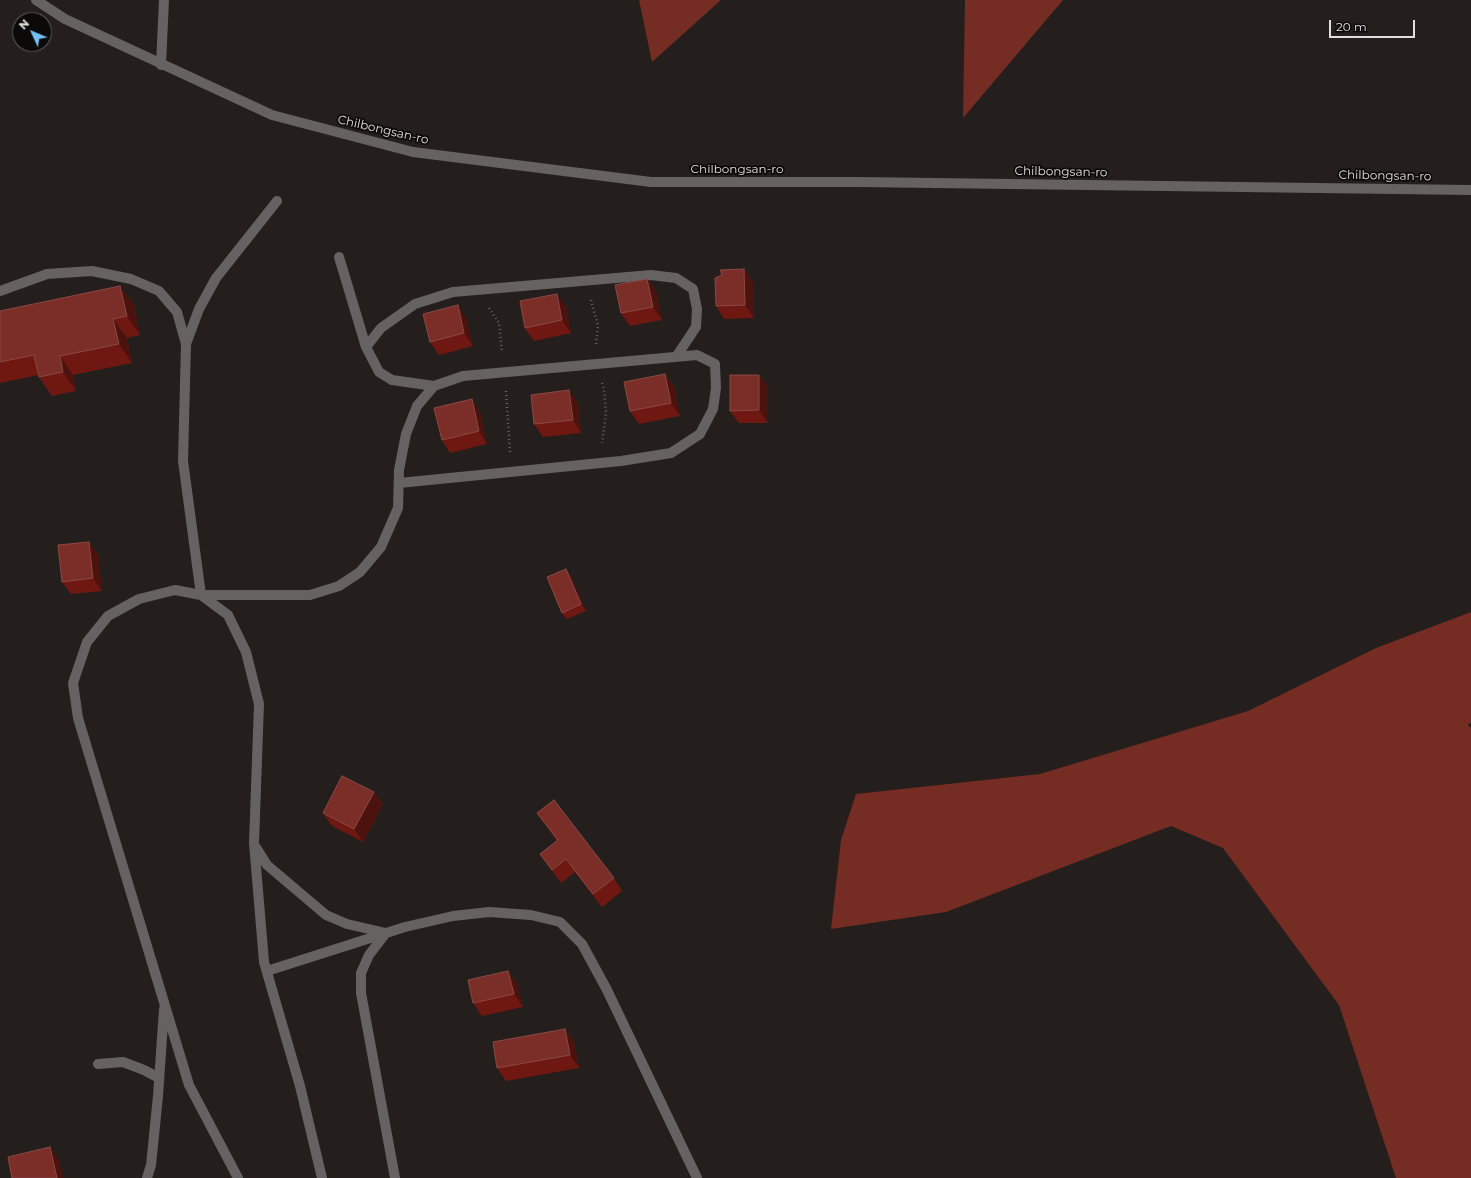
<!DOCTYPE html>
<style>
body{margin:0}
#map{position:relative;width:1471px;height:1178px;overflow:hidden;background:#241f1d;font-family:Montserrat,sans-serif}
canvas{display:block}
.north{position:absolute;left:12px;top:12px;width:40px;height:40px;box-sizing:border-box;background:#0c0909;border:1px solid #625e5e;border-radius:50%;rotate:314deg;font-size:11px;font-weight:700;line-height:16px;text-align:center;color:#e2dedd}
.north::after{content:'';display:block;margin:auto;width:14px;height:18px;background:#73c1f6;clip-path:polygon(50% 0,100% 100%,50% 72%,0 100%)}
.scale{position:absolute;left:1329px;top:20px;width:86px;height:18px;box-sizing:border-box;border:2px solid #e2dedd;border-top:0;padding-left:5px;font-size:12px;line-height:14px;white-space:nowrap;color:#e2dedd;-webkit-text-stroke:3px #0c0909;paint-order:stroke}
</style>
<div id="map">
<canvas width="1471" height="1178"></canvas>
<div class="north">N</div>
<div class="scale">20 m</div>
</div>
<script>
const c = document.querySelector('canvas').getContext('2d');
c.lineJoin = 'round';
function fillPath(path, color) {
  c.fillStyle = color;
  c.fill(path, 'evenodd');
}
function poly(rows) {
  const path = new Path2D();
  for (const r of rows) {
    path.moveTo(r[0], r[1]);
    for (let i = 2; i < r.length; i += 2) path.lineTo(r[i], r[i + 1]);
  }
  return path;
}
function strokePath(path, color, width, dash) {
  c.strokeStyle = color;
  c.lineWidth = width;
  c.lineCap = dash ? 'butt' : 'round';
  c.setLineDash(dash || []);
  c.stroke(path);
}
function drawText(font, color, halo, rows, align = 'center') {
  c.font = font + ' Montserrat,sans-serif';
  c.lineWidth = 3.5;
  c.setLineDash([]);
  c.textBaseline = 'middle';
  c.strokeStyle = halo;
  c.fillStyle = color;
  for (const [text, x, y, turn = 0] of rows) {
    c.save();
    c.translate(x, y);
    c.rotate((+turn || 0) * Math.PI / 180);
    c.textAlign = isNaN(turn) ? turn : align;
    if (halo) c.strokeText(text, 0, 0);
    c.fillText(text, 0, 0);
    c.restore();
  }
}
fillPath(poly([
 [639,0,721,0,652,62],
 [965,0,1063,0,963,118],
 [1471,612,1471,722,1468,725,1471,728,1471,1178,1396,1178,1339,1005,1223,848,1171,826,946,912,831,929,841,840,856,794,1040,774,1248,711,1376,648]
]), '#752c22');
strokePath(poly([
 [591,300,598,326,596,344],
 [489,308,499,323,502,352],
 [602,383,604,389,606,413,602,443],
 [506,391,510,452]
]), '#666260', 2.5, [1, 3]);
strokePath(poly([
 [339,257,366,347,379,372,392,380,434,386],
 [0,291,47,274,92,271,131,279,159,291,177,312,186,344,183,461,201,595,310,595,339,586,360,572,381,547,398,508,399,470,406,434,417,406,434,386,463,376,697,355,715,364,716,388,713,409,700,434,671,453,621,461,399,483],
 [186,344,199,309,216,278,277,201],
 [366,347,381,328,415,304,453,292,651,275,676,278,693,289,697,309,696,327,676,357],
 [255,846,267,865,326,915,347,924,386,933,369,955,361,973,361,993,395,1178],
 [267,971,405,927,453,916,489,912,531,915,560,922,582,944,607,990,697,1178],
 [98,1064,123,1062,144,1070,159,1078],
 [147,1178,151,1165,158,1096,164,1009],
 [238,1178,189,1085,78,718,73,683,87,642,108,616,139,599,175,590,201,595,228,615,246,652,259,704,254,843,264,962,300,1086,322,1178]
]), '#656261', 10);
strokePath(poly([
 [161,65,164,0]
]), '#656261', 10);
strokePath(poly([
 [36,0,65,19,272,115,413,152,651,182,858,182,1471,190]
]), '#656261', 10);
fillPath(poly([
 [744,269,753,282,754,318,724,319,716,306],
 [647,279,656,291,662,320,630,326,621,313],
 [134,305,140,335,127,338,132,363,73,375,76,391,52,396,39,377,38,375,0,383,0,311],
 [566,306,571,333,534,341,525,328],
 [466,318,473,346,439,355,430,342],
 [665,374,674,387,680,416,639,424,630,411],
 [759,375,768,387,768,423,739,423,730,411],
 [472,399,480,412,487,444,450,453,442,440],
 [578,403,581,433,543,437,534,424],
 [98,554,102,591,71,594,62,582],
 [570,575,586,611,567,619,562,613],
 [374,792,383,804,363,842,332,826,323,813],
 [537,813,614,878,622,891,602,907,575,872,561,883,540,854,557,841],
 [508,971,517,984,523,1007,482,1016,473,1003],
 [574,1041,579,1068,506,1081,497,1068]
]), '#6f1812');
fillPath(poly([
 [744,269,753,282,754,318,745,305],
 [647,279,656,291,662,320,653,307],
 [120,286,134,305,140,335,127,316],
 [557,294,566,306,571,333,562,320],
 [458,305,466,318,473,346,464,333],
 [113,319,127,338,132,363,119,344],
 [60,356,73,375,76,391,63,372],
 [665,374,674,387,680,416,671,403],
 [759,375,768,387,768,423,759,410],
 [569,390,578,403,581,433,573,420],
 [472,399,480,412,487,444,479,431],
 [89,542,98,554,102,591,93,578],
 [566,569,570,575,586,611,581,604],
 [374,792,383,804,363,842,354,829],
 [508,971,517,984,523,1007,514,994],
 [565,1029,574,1041,579,1068,570,1055],
 [50,1147,59,1160,63,1178,57,1178]
]), '#4c120d');
const building = poly([
 [744,269,745,305,716,306,715,278,722,275,720,270,744,269],
 [647,279,653,307,621,313,615,285,647,279],
 [120,286,127,316,113,319,119,344,60,356,63,372,39,377,34,355,0,362,0,311,120,286],
 [557,294,562,320,525,328,520,301,557,294],
 [458,305,464,333,430,342,423,314,458,305],
 [665,374,671,403,630,411,624,382,665,374],
 [730,375,759,375,759,410,730,411,730,375],
 [569,390,573,420,534,424,531,395,569,390],
 [472,399,479,431,442,440,434,408,472,399],
 [89,542,93,578,62,582,58,545,89,542],
 [566,569,581,604,562,613,547,577,566,569],
 [342,776,374,792,354,829,323,813,342,776],
 [554,800,614,878,593,894,566,859,552,870,540,854,558,840,537,813,554,800],
 [508,971,514,994,473,1003,468,980,508,971],
 [565,1029,570,1055,497,1068,493,1042,565,1029],
 [50,1147,57,1178,12,1178,8,1157,50,1147]
]);
fillPath(building, '#7b2d28');
strokePath(building, '#8b4944', 1);
drawText('12px', '#e2dedd', '#0c0909', [
 ["Chilbongsan-ro",383,130,13],
 ["Chilbongsan-ro",737,169],
 ["Chilbongsan-ro",1061,172,1],
 ["Chilbongsan-ro",1385,176,1]
]);
</script>
